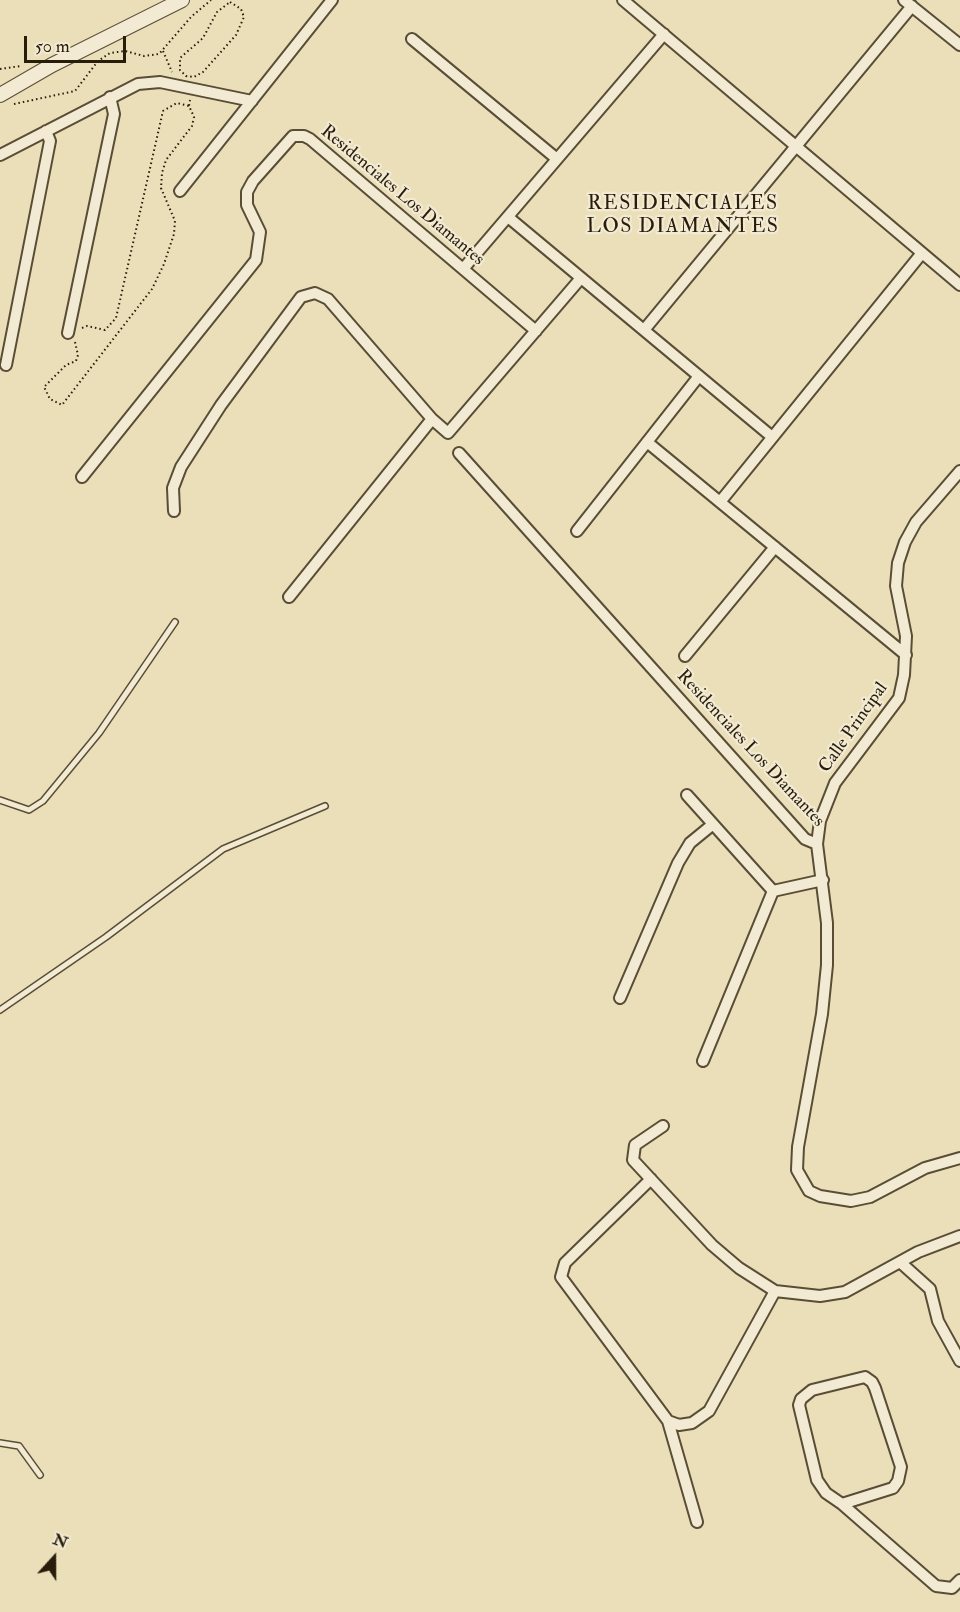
<!DOCTYPE html>
<style>
body{margin:0}
#map{position:relative;width:960px;height:1612px;overflow:hidden;background:#ebdfb9;font-family:"IM FELL Double Pica",serif}
canvas{display:block}
.north{position:absolute;left:24px;top:1528px;width:60px;height:60px;-webkit-text-stroke:4px #f2ead2;paint-order:stroke;rotate:21deg;font-size:16px;font-weight:700;line-height:24px;text-align:center;color:#281c0b}
.north::after{content:'';display:block;margin:auto;width:21px;height:27px;background:#281c0b;clip-path:polygon(50% 0,100% 100%,50% 72%,0 100%)}
.scale{position:absolute;left:24px;top:36px;width:102px;height:27px;box-sizing:border-box;border:3px solid #281c0b;border-top:0;padding-left:8px;font-size:18px;line-height:21px;white-space:nowrap;color:#281c0b;-webkit-text-stroke:4px #f2ead2;paint-order:stroke}
</style>
<div id="map">
<canvas width="960" height="1612"></canvas>
<div class="north">N</div>
<div class="scale">50 m</div>
</div>
<script>
const c = document.querySelector('canvas').getContext('2d');
c.lineJoin = 'round';
function poly(rows) {
  const path = new Path2D();
  for (const r of rows) {
    path.moveTo(r[0], r[1]);
    for (let i = 2; i < r.length; i += 2) path.lineTo(r[i], r[i + 1]);
  }
  return path;
}
function strokePath(path, color, width, dash) {
  c.strokeStyle = color;
  c.lineWidth = width;
  c.lineCap = dash ? 'butt' : 'round';
  c.setLineDash(dash || []);
  c.stroke(path);
}
function drawText(font, color, halo, rows, align = 'center') {
  c.font = font + ' "IM FELL Double Pica",serif';
  c.lineWidth = 4.5;
  c.setLineDash([]);
  c.textBaseline = 'middle';
  c.strokeStyle = halo;
  c.fillStyle = color;
  for (const [text, x, y, turn = 0] of rows) {
    c.save();
    c.translate(x, y);
    c.rotate((+turn || 0) * Math.PI / 180);
    c.textAlign = isNaN(turn) ? turn : align;
    if (halo) c.strokeText(text, 0, 0);
    c.fillText(text, 0, 0);
    c.restore();
  }
}
const service = poly([
 [0,800,29,810,43,801,99,733,175,622],
 [0,1010,106,937,223,849,325,806],
 [0,1443,19,1446,40,1475]
]);
const minor = poly([
 [623,0,960,285],
 [904,0,960,45],
 [412,39,557,159],
 [0,155,138,84,160,82,252,101],
 [180,191,332,0],
 [508,217,771,436],
 [463,269,664,34],
 [644,330,912,6],
 [68,333,114,114,110,97],
 [6,365,50,141,46,131],
 [647,442,906,655],
 [459,453,805,839,817,844],
 [960,471,916,522,905,542,898,563,896,586,906,636,904,675,899,698,835,783,820,821,817,844,827,923,827,965,822,1014,798,1147,797,1170,809,1191,820,1196,851,1201,870,1197,925,1168,960,1158],
 [82,477,256,260,260,232,247,205,247,192,253,181,293,136,304,136,310,139,536,331],
 [720,502,922,253],
 [174,511,173,488,181,467,221,405,301,297,315,293,328,299,432,419,448,433,581,278],
 [577,531,699,376],
 [289,597,432,419],
 [685,656,775,547],
 [687,795,773,891],
 [620,998,678,863,690,843,712,825],
 [703,1061,773,891,823,880],
 [663,1126,635,1145,633,1160,712,1245,739,1268,775,1291,820,1296,845,1292,918,1252,960,1236],
 [651,1179,565,1263,561,1277,668,1421,679,1425,692,1423,709,1411,775,1291],
 [900,1262,930,1289,938,1321,960,1361],
 [668,1421,697,1522],
 [842,1504,893,1488,898,1481,901,1467,875,1388,872,1382,865,1377,812,1390,801,1399,799,1405,817,1480,826,1493,842,1504,936,1586,952,1588,960,1580]
]);
const tertiary = poly([
 [0,95,52,65,182,0]
]);
strokePath(service, '#594d36', 8);
strokePath(minor, '#594d36', 14);
strokePath(tertiary, '#594d36', 16);
strokePath(poly([
 [230,2,241,9,244,17,236,35,203,72,194,77,186,76,180,70,180,58,203,38,217,12,230,2],
 [163,51,172,72],
 [0,69,21,66],
 [14,104,75,91,98,61,110,53,125,51,144,56,159,54,191,17,211,0],
 [82,328,87,326,105,330,116,318,163,111,177,103,189,106],
 [75,342,78,355,76,361,66,365,44,387,50,399,62,405,152,289,164,264,174,234,175,221,161,188,162,173,166,160,192,126,194,117,189,106,190,100]
]), '#281c0b', 2, [1.5, 3]);
strokePath(service, '#f2ead2', 5);
strokePath(minor, '#f2ead2', 10);
strokePath(tertiary, '#f2ead2', 14);
drawText('18px', '#281c0b', '#f2ead2', [
 ["Residenciales Los Diamantes",402,196,40],
 ["Calle Principal",854,728,-55],
 ["Residenciales Los Diamantes",750,749,47]
]);
c.letterSpacing = '1.5px';
drawText('20px', '#281c0b', '#f2ead2', [
 ["RESIDENCIALES",683,205],
 ["LOS DIAMANTES",683,228]
]);
c.letterSpacing = '0px';
</script>
